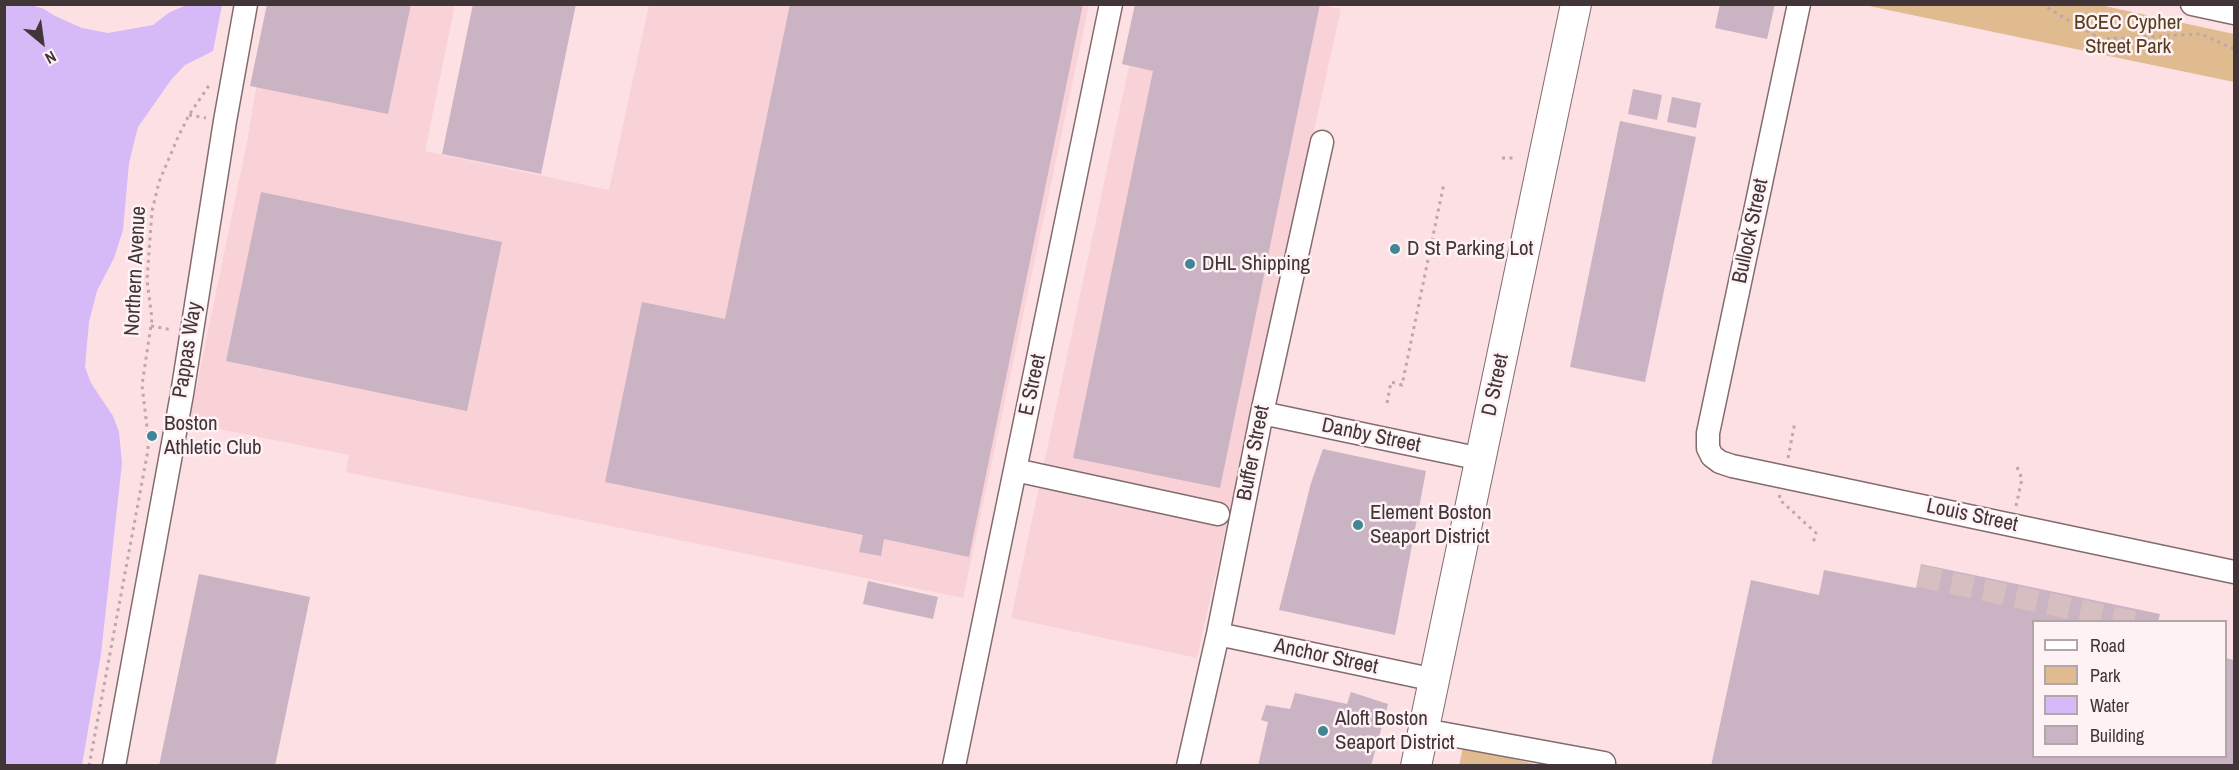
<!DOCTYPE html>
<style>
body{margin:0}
#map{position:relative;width:2239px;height:770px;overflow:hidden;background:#fde0e4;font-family:"Archivo Narrow",sans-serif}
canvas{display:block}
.frame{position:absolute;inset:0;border:6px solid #413537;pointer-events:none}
.legend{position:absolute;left:2032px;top:620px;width:195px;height:138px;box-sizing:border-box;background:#fef2f4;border:2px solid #b2a6a8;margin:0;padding:8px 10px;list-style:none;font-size:18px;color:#413537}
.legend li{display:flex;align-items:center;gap:12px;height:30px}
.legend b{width:30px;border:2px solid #b2a6a8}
.north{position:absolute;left:12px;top:12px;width:60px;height:60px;-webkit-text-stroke:4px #fef2f4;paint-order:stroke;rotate:151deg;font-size:16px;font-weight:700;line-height:24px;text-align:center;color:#413537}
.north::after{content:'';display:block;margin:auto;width:21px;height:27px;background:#413537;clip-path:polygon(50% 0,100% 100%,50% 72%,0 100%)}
</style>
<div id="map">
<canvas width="2239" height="770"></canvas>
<div class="frame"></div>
<ul class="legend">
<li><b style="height:8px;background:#fff"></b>Road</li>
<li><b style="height:16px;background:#e0bb8f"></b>Park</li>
<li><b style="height:16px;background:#d6b9f7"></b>Water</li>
<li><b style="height:16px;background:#cab3c3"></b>Building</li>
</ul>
<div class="north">N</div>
</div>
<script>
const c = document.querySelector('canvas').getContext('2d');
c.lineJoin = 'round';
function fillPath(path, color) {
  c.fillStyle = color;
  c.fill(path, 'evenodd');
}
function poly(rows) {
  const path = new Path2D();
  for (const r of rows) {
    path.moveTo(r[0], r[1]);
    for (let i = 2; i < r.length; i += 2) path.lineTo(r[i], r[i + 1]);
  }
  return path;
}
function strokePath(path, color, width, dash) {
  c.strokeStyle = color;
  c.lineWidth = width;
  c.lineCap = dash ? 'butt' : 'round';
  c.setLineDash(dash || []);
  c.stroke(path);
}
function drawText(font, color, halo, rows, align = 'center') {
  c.font = font + ' "Archivo Narrow",sans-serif';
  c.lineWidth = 5;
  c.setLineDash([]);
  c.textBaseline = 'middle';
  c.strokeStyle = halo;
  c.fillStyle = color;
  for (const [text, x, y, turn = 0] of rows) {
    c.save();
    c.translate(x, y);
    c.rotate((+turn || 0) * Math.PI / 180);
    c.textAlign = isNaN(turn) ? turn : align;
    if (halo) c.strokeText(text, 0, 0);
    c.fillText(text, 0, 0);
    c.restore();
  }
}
fillPath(poly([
 [1315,4,1341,9,1197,658,1011,618,1142,5],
 [270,5,455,5,425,151,609,190,649,5,1089,5,963,598,346,472,349,455,189,423,247,142]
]), '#f8d2d7');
fillPath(poly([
 [1864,5,2100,5,2234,34,2234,82],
 [1463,747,1538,765,1459,766]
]), '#e0bb8f');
fillPath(poly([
 [4,5,31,5,44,9,55,16,82,28,108,33,153,25,170,12,187,5,222,5,213,51,185,65,171,80,138,127,129,163,123,230,114,258,97,291,89,322,85,367,91,383,113,416,119,432,122,463,101,654,82,765,5,765]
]), '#d6b9f7');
fillPath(poly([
 [267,4,411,4,388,114,250,86],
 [473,4,576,4,541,174,442,154],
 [790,4,1083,4,969,557,884,539,881,556,859,552,863,535,605,482,642,302,725,319],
 [1135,4,1320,4,1220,488,1073,458,1153,71,1122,64],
 [1720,4,1775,4,1767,39,1715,28],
 [1633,89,1662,95,1657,120,1628,114],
 [1672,97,1701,103,1696,128,1667,122],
 [1620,121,1696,137,1645,382,1570,367],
 [261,192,502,242,467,411,226,361],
 [1323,449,1426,471,1395,635,1279,610,1311,483],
 [1921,564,2160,614,2158,622,2034,622,2034,756,2226,756,2226,658,2234,660,2234,766,1711,766,1751,580,1819,595,1824,570,1916,588],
 [199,574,310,597,275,766,159,766],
 [868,581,938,597,933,619,863,604],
 [1351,692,1388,704,1371,766,1258,766,1268,722,1261,720,1266,705,1290,709,1295,693,1347,704]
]), '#cab3c3');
strokePath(poly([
 [1919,576,2134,622]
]), '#d7bec1', 22, [22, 11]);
const minor = poly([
 [1799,4,1708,433,1708,448,1712,456,1720,462,1732,466,2234,572],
 [2192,4,2234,13],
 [1262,413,1481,459],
 [1015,470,1218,514],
 [1218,634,1435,680],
 [1424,730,1604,763],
 [114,766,182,394,225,121,246,4],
 [954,766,1111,4],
 [1188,766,1218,634,1262,413,1322,142]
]);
const major = poly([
 [1416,766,1576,4]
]);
strokePath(minor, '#846b6e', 25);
strokePath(major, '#846b6e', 32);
strokePath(poly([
 [2041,4,2101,39,2201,34,2234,49],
 [189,115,206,118],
 [1502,158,1515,158],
 [151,326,173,330],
 [1387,403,1391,382,1402,385,1444,183],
 [1788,458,1795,422],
 [1780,495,1779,499,1816,533,1813,543],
 [2016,506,2022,479,2017,467],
 [89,766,148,450,148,436,142,385,152,319,147,280,152,211,159,182,178,137,189,115,210,84]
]), '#bea7aa', 3, [3, 4.5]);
strokePath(minor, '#fff', 22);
strokePath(major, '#fff', 30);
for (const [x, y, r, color] of [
 [1395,249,6,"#418694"],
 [1190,264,6,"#418694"],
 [152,436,6,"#418694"],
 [1358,525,6,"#418694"],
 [1323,731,6,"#418694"]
]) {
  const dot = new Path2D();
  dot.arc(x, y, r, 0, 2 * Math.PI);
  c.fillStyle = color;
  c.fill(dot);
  strokePath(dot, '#fef2f4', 2);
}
drawText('21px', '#563d1e', '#fef2f4', [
 ["BCEC Cypher",2128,23],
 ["Street Park",2128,47]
]);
drawText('21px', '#413537', '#fef2f4', [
 ["Bullock Street",1751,231,-78],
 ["Northern Avenue",136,271,-87],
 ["Pappas Way",188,350,-81],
 ["E Street",1033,385,-78],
 ["D Street",1496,385,-78],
 ["Danby Street",1371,436,12],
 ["Buffer Street",1254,453,-79],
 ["Louis Street",1972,516,12],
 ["Anchor Street",1326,657,12]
]);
drawText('21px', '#413537', '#fef2f4', [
 ["D St Parking Lot",1407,249],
 ["DHL Shipping",1202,264],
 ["Boston",164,424],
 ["Athletic Club",164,448],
 ["Element Boston",1370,513],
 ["Seaport District",1370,537],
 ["Aloft Boston",1335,719],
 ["Seaport District",1335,743]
], 'left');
</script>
